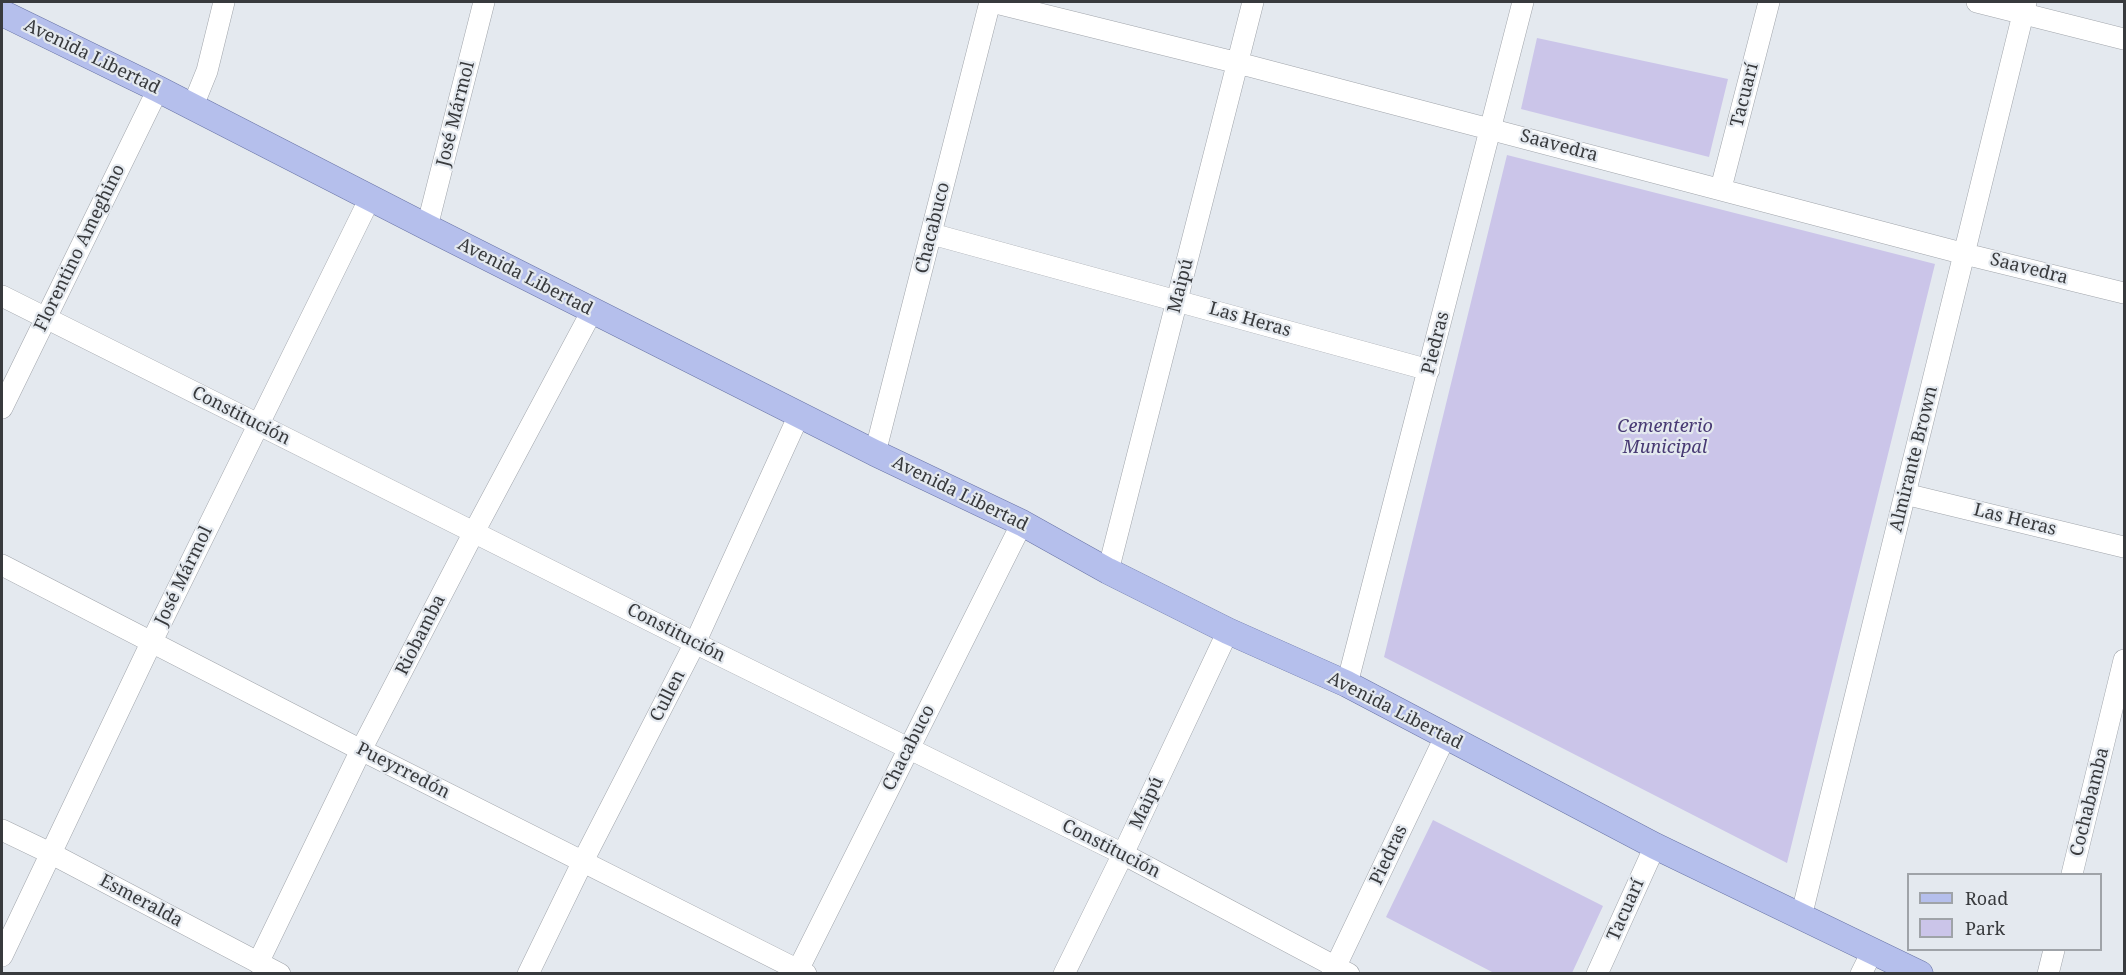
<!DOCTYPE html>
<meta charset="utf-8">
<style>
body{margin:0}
#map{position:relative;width:2126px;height:975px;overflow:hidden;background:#e4e9ef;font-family:"Noto Serif",serif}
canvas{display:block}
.frame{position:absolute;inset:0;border:3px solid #383a3d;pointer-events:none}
.legend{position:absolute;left:1907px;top:873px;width:195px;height:78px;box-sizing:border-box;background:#e4e9ef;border:2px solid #9fa3a8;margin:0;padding:8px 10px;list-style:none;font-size:18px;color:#383a3d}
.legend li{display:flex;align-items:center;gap:12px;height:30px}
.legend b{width:30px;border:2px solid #9fa3a8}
</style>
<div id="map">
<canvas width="2126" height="975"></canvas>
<div class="frame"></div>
<ul class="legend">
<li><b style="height:8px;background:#b5bfec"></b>Road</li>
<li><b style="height:16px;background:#cbc5e9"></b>Park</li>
</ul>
</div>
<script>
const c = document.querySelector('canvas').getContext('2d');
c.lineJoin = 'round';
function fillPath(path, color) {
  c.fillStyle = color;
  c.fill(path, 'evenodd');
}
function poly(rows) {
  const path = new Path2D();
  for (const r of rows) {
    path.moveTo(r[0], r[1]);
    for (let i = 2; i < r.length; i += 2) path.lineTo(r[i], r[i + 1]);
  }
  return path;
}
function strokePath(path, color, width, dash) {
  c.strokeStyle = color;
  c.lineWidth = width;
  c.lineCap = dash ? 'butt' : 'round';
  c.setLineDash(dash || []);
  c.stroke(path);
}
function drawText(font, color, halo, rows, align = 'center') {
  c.font = font + ' "Noto Serif",serif';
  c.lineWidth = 4.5;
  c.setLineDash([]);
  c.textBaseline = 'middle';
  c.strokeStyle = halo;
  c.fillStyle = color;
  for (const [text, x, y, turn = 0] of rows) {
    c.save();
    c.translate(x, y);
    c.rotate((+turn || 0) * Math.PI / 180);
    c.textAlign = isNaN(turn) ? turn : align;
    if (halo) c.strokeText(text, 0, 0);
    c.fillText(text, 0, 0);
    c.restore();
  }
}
fillPath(poly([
 [1537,38,1728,79,1709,157,1521,109],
 [1507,155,1935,264,1787,863,1384,657],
 [1433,820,1603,906,1572,973,1494,973,1386,917]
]), '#cbc5e9');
const minor = poly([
 [992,2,1238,63,1965,254,2124,293],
 [1977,2,2124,39],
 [192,108,207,71,224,2],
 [1721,188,1769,2],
 [427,227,484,2],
 [932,234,1429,370],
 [2,296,695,643,1123,854,1349,974],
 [2,408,158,89],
 [875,453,990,2],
 [1905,494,2124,547],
 [2,565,361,750,806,974],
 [1108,571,1253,2],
 [1347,684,1523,2],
 [2,830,52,854,280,974],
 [2072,874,2124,660],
 [1801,917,2026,2],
 [2,956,152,641,370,198],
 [258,963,361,750,474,532,592,311],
 [528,974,583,861,695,643,799,415],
 [796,974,1022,523],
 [1064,974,1123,854,1228,631],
 [1332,974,1445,737],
 [1597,974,1655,846],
 [1861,974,1873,950],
 [2048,974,2054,950]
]);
const major = poly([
 [2,13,158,89,427,227,875,453,1022,523,1108,571,1228,631,1347,684,1655,846,1920,974]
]);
strokePath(minor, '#a1a5ab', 22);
strokePath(major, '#6974a6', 27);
strokePath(minor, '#fff', 21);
strokePath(major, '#b5bfec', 26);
drawText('18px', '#383a3d', '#e4e9ef', [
 ["Avenida Libertad",92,57,26],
 ["Tacuarí",1745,95,-76],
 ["José Mármol",456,114,-76],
 ["Saavedra",1559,146,15],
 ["Chacabuco",933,228,-76],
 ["Florentino Ameghino",80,248,-64],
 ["Saavedra",2029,269,14],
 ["Avenida Libertad",525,277,27],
 ["Maipú",1181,286,-76],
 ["Las Heras",1250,320,16],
 ["Piedras",1436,343,-76],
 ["Constitución",241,416,27],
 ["Almirante Brown",1914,459,-76],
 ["Avenida Libertad",960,494,26],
 ["Las Heras",2015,520,14],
 ["José Mármol",184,576,-64],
 ["Constitución",676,633,27],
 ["Riobamba",421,635,-63],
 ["Cullen",668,696,-63],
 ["Avenida Libertad",1395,711,27],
 ["Chacabuco",909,748,-63],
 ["Pueyrredón",403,771,27],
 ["Cochabamba",2090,802,-76],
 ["Maipú",1147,803,-65],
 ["Constitución",1111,849,27],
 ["Piedras",1389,855,-65],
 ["Esmeralda",141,901,28],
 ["Tacuarí",1626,910,-66]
]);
drawText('italic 18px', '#483a74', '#e4e9ef', [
 ["Cementerio",1665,427],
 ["Municipal",1665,448]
]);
</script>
